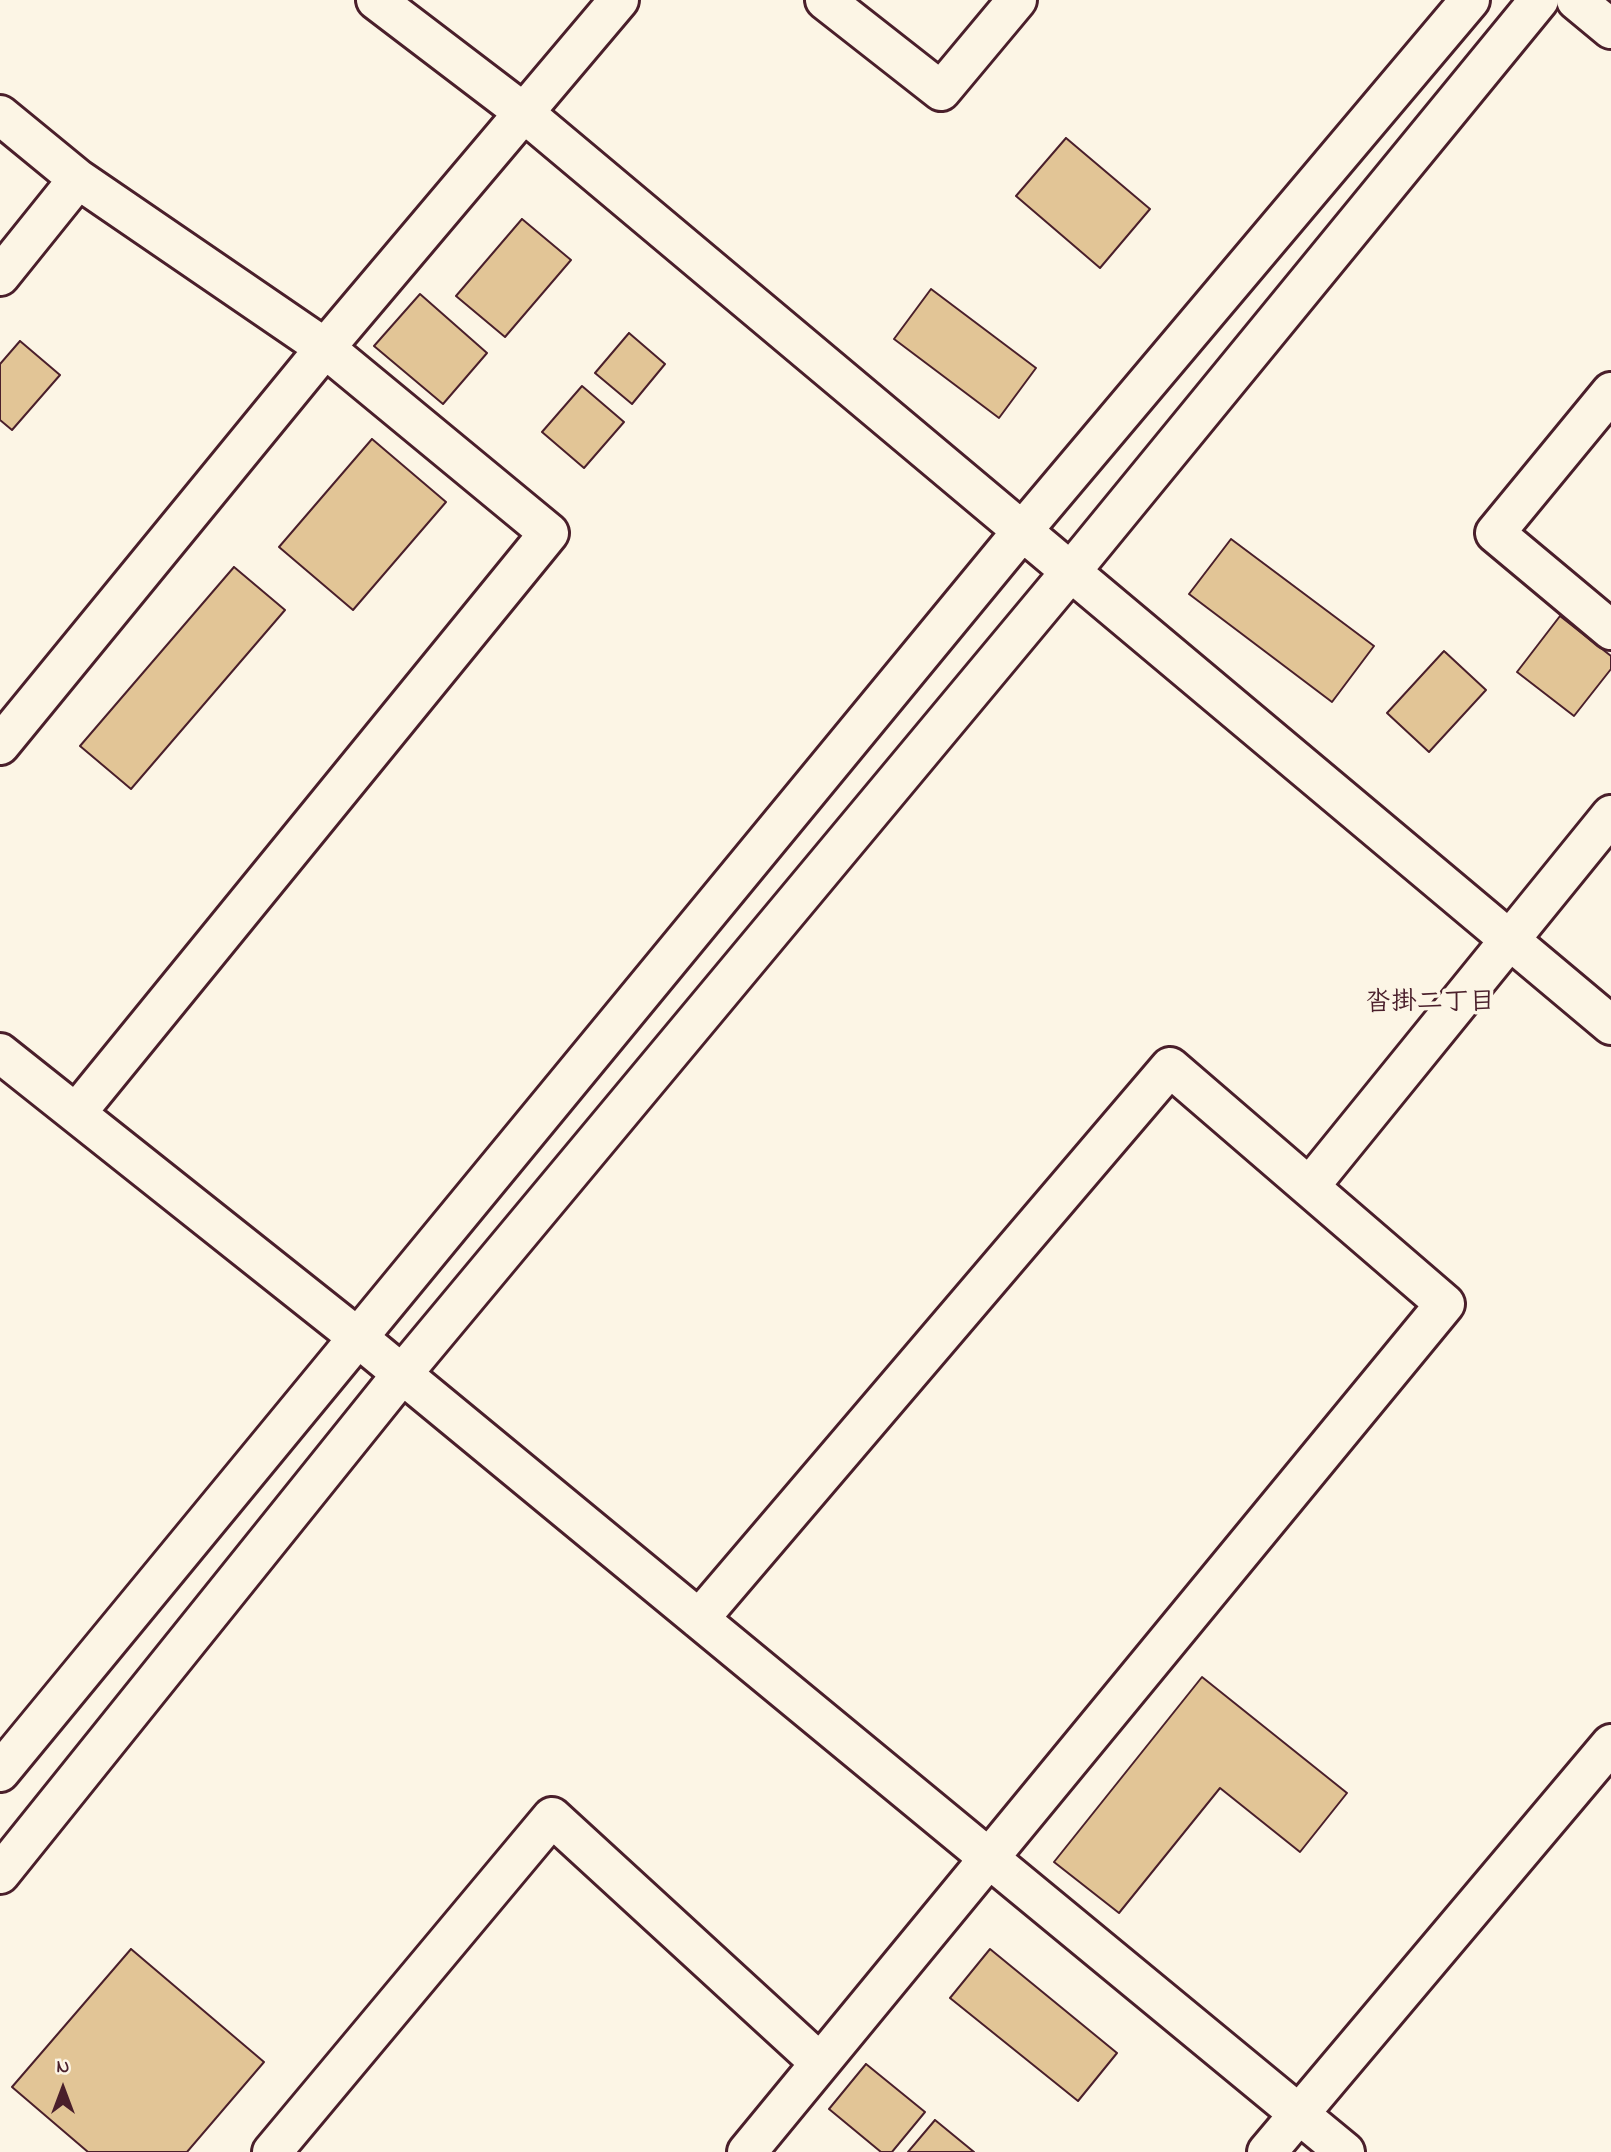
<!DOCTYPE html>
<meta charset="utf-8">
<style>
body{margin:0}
#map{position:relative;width:1611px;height:2152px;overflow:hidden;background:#fcf5e5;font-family:"Indie Flower",sans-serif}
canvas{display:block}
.north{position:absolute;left:28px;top:2054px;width:70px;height:70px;-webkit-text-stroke:5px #fcf5e5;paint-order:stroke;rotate:0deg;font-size:19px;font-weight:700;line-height:28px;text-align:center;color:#4a1f2b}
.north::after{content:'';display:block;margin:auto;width:24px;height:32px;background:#4a1f2b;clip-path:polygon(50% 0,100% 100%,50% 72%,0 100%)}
</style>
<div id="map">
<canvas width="1611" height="2152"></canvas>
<div class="north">N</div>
</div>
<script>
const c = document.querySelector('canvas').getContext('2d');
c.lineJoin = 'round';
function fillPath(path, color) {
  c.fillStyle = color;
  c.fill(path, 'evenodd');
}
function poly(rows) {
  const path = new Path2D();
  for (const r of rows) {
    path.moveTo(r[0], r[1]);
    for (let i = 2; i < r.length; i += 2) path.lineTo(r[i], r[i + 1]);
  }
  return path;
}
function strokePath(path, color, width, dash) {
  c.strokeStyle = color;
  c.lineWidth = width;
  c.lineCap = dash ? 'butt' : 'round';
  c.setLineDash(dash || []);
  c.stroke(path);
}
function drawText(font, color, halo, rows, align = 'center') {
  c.font = font + ' "Indie Flower","Klee One",sans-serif';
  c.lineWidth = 7;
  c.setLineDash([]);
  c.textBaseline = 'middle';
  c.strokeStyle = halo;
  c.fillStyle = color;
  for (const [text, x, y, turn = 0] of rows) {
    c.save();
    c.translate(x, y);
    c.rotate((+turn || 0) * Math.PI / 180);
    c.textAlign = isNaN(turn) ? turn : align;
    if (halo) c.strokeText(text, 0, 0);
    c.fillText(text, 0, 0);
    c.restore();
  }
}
const building = poly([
 [1066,138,1150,209,1100,268,1016,196,1066,138],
 [522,219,571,260,505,337,456,296,522,219],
 [931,289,1036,368,999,418,894,339,931,289],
 [420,294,487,353,443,404,374,346,420,294],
 [629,333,665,364,632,404,595,373,629,333],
 [20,341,60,375,12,430,0,420,0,364,20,341],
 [582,386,624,422,584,468,542,432,582,386],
 [372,439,446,502,353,610,279,547,372,439],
 [1231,539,1374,646,1332,702,1189,594,1231,539],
 [234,567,285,610,131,789,80,746,234,567],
 [1560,616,1611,656,1611,669,1574,716,1517,672,1560,616],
 [1444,651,1486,690,1429,752,1387,713,1444,651],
 [1202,1677,1347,1793,1300,1852,1220,1788,1119,1913,1054,1862,1202,1677],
 [131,1949,264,2062,187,2152,88,2152,12,2087,131,1949],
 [990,1949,1117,2053,1078,2101,950,1998,990,1949],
 [866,2064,925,2112,892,2152,881,2152,829,2109,866,2064],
 [935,2120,974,2152,908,2152,935,2120]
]);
fillPath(building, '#e2c596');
strokePath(building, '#4a1f2b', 2);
const street = poly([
 [825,0,941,91,1017,0],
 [1576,0,1611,29],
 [0,115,78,179,325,348,549,533,77,1112],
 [0,276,78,179],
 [1611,392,1495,533,1611,630],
 [0,745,325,348,619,0],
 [0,1053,356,1336,1345,2152],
 [1309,1187,1611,815],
 [699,1619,1170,1067,1445,1304,747,2152],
 [272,2152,552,1817,819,2062]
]);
const secondary = poly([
 [376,0,523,112,1611,1025],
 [0,1772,1023,530,1470,0],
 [0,1874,402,1374,1072,570,1539,0],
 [1267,2152,1611,1744]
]);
strokePath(street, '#4a1f2b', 44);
strokePath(secondary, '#4a1f2b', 44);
strokePath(street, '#fcf5e5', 38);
strokePath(secondary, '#fcf5e5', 38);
drawText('bold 26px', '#4a1f2b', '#fcf5e5', [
 ["沓掛二丁目",1430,1005]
]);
</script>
